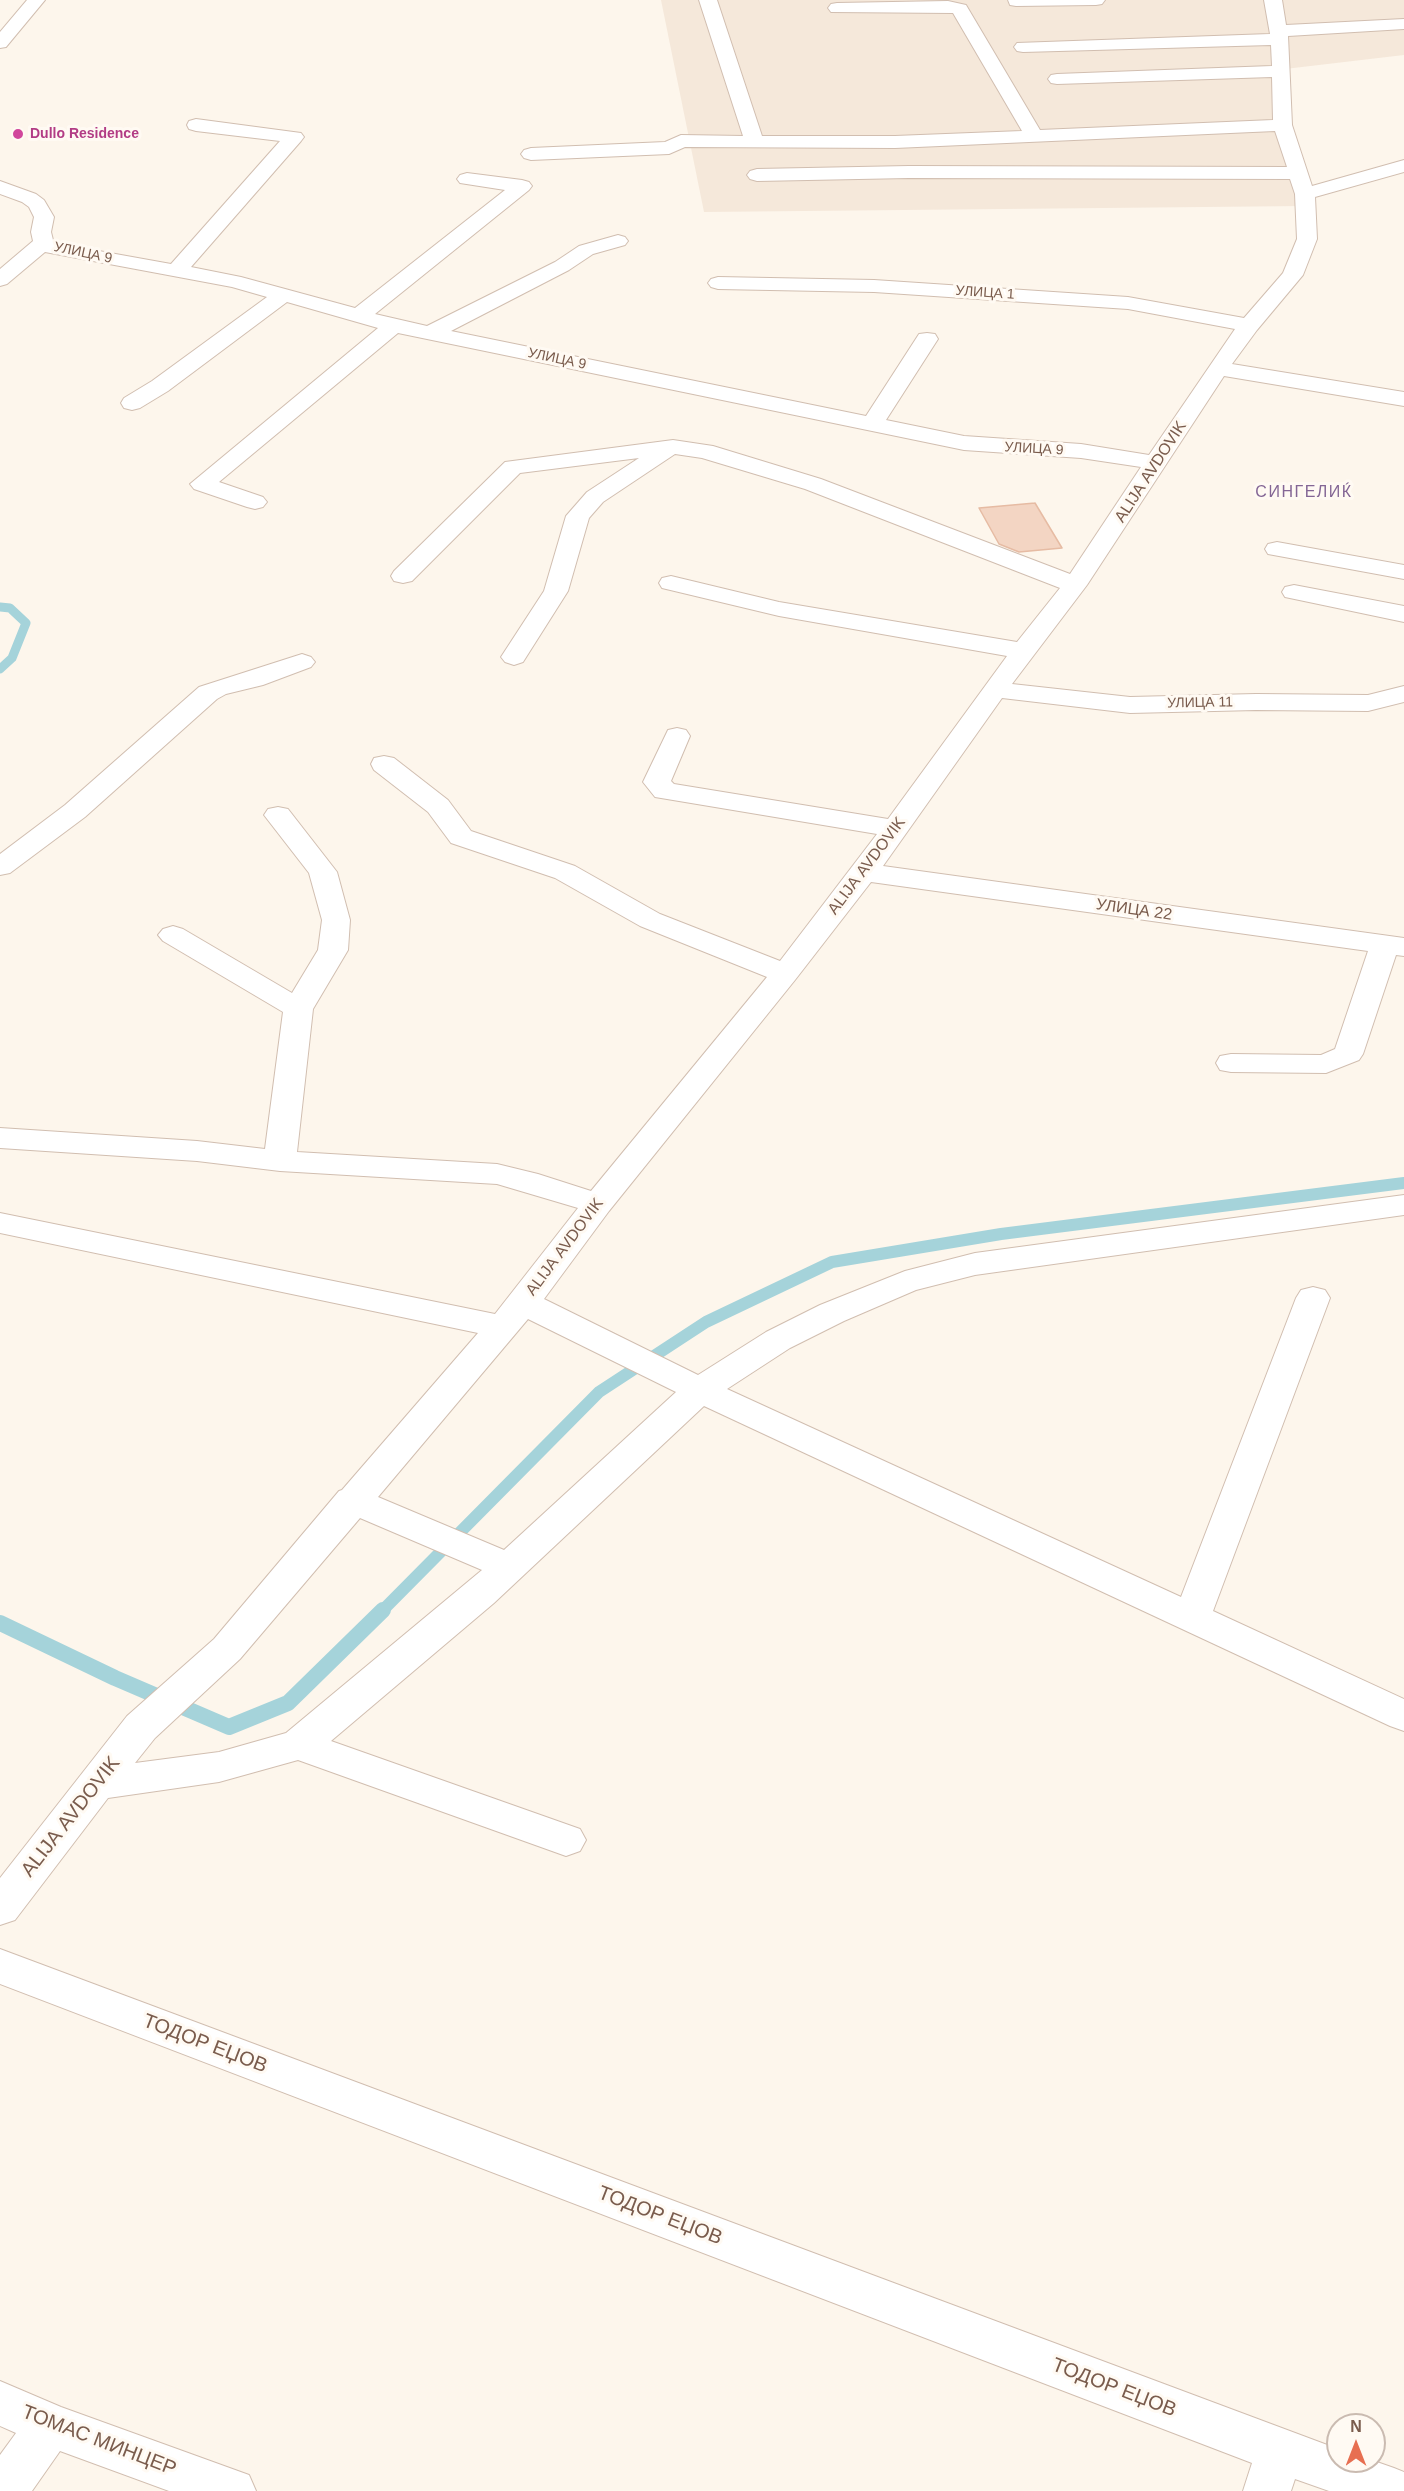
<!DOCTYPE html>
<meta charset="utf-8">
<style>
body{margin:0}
#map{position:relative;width:1404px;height:2491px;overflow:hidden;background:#fdf6ec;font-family:Helvetica,sans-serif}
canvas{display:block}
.north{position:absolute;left:1326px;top:2413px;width:60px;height:60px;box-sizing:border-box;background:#fffaf3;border:2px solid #cabbb1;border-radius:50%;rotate:0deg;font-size:16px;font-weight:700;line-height:24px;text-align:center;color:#7a5c4d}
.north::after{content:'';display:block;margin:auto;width:21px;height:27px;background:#e76f51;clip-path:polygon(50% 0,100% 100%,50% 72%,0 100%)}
</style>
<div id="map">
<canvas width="1404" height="2491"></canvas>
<div class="north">N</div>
</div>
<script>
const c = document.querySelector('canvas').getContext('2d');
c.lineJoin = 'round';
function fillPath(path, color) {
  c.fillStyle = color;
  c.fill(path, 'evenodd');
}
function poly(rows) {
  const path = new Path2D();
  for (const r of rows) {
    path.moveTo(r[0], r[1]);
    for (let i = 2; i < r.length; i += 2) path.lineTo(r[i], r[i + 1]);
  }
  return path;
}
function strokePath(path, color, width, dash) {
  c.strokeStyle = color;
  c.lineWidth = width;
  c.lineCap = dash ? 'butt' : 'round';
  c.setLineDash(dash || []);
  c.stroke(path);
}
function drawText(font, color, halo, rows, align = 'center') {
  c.font = font + ' Helvetica,sans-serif';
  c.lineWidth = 6;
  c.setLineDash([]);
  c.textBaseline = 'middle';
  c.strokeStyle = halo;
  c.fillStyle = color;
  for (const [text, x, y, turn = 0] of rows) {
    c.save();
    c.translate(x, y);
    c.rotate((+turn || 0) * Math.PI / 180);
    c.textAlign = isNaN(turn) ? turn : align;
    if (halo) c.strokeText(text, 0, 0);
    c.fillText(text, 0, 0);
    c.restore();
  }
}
fillPath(poly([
 [661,0,1404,0,1404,55,1285,69,1304,206,704,212]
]), '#f5e8da');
strokePath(poly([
 [0,607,10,608,26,623,12,658,0,669]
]), '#a5d3da', 9);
strokePath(poly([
 [382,1611,599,1392,706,1322,832,1262,1001,1234,1404,1183]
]), '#a5d3da', 12);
strokePath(poly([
 [0,1623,115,1678,229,1727,288,1703,383,1610]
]), '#a5d3da', 16);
const building = poly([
 [1035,503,1062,548,1019,552,999,544,979,508,1035,503]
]);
fillPath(building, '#f3d5c3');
strokePath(building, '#e6bba3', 1.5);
const minor = poly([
 [27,0,45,0,6,47,0,48,0,32,27,0],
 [699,0,717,0,762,136,895,136,1022,131,953,13,831,12,828,8,831,4,837,3,948,1,966,5,1040,130,1273,120,1272,77,1057,84,1051,83,1048,79,1051,75,1057,74,1272,66,1271,45,1023,52,1017,51,1014,47,1017,43,1270,34,1264,0,1282,0,1286,25,1404,19,1404,29,1288,36,1292,125,1312,186,1404,160,1404,172,1315,197,1317,239,1303,275,1257,330,1232,364,1404,392,1404,406,1224,376,1087,585,1012,684,1130,697,1256,694,1368,695,1404,686,1404,702,1368,711,1256,710,1130,713,1002,698,883,866,1404,938,1404,956,1396,955,1363,1054,1359,1060,1326,1073,1231,1072,1220,1070,1216,1063,1220,1056,1231,1054,1321,1055,1335,1049,1368,951,871,882,795,980,609,1211,544,1299,698,1375,766,1332,820,1305,905,1271,975,1253,1404,1195,1404,1215,975,1275,916,1290,844,1321,790,1348,727,1389,1181,1597,1296,1298,1301,1290,1313,1287,1325,1290,1330,1298,1213,1611,1404,1699,1404,1731,1390,1726,704,1406,494,1603,331,1741,580,1829,586,1840,580,1851,566,1856,298,1760,219,1782,108,1798,15,1920,0,1925,0,1878,127,1716,214,1639,339,1491,342,1490,478,1333,0,1233,0,1213,495,1314,578,1208,497,1184,280,1171,197,1161,0,1148,0,1128,197,1141,265,1149,283,1012,163,941,158,935,163,929,173,926,183,929,292,993,318,950,322,920,309,873,264,815,268,809,278,807,288,809,337,872,350,920,348,950,313,1009,297,1152,497,1164,538,1174,591,1191,767,977,640,926,555,878,451,843,428,812,374,770,371,764,374,758,384,756,394,758,448,800,471,831,575,866,660,914,780,961,877,834,655,797,643,782,668,730,677,728,686,730,690,736,671,781,674,784,888,819,1007,656,779,616,662,588,659,583,662,578,671,576,779,602,1017,642,1060,588,805,489,702,458,675,454,603,502,589,518,568,591,523,662,514,665,505,662,501,657,544,591,566,516,587,492,639,458,520,473,412,581,403,583,394,581,391,576,394,571,505,462,673,440,713,446,821,479,1070,574,1141,467,1081,458,964,450,398,333,219,482,263,497,267,502,263,507,255,509,247,507,194,489,190,484,378,328,287,302,168,391,140,408,132,410,124,408,121,403,124,398,152,381,267,297,232,287,45,252,7,284,0,286,0,269,33,241,31,232,34,217,29,207,22,202,0,194,0,181,36,194,44,200,54,217,51,232,53,240,60,244,171,264,280,141,196,131,189,129,187,125,189,121,196,119,301,133,304,137,301,141,191,267,241,277,355,308,505,190,460,183,457,179,460,175,467,173,522,180,529,182,532,186,529,190,375,314,427,326,555,262,579,246,618,235,625,237,628,241,625,245,593,254,569,270,451,331,866,416,919,334,927,333,935,334,938,339,886,420,964,436,1081,444,1149,455,1235,329,1128,309,874,292,718,289,711,287,708,283,711,279,718,277,874,280,1128,297,1244,318,1283,273,1297,239,1295,194,1290,179,909,178,757,181,750,179,747,175,750,171,757,169,909,166,1287,167,1275,131,895,148,685,147,669,154,531,160,524,158,521,154,524,150,531,148,665,142,681,135,743,136,699,0],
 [528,1319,676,1392,504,1550,378,1497,528,1319],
 [360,1518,482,1570,286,1733,219,1752,135,1763,155,1738,240,1659,360,1518],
 [1008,0,1105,0,1102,4,1096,5,1016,6,1010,5,1008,0],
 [1277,542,1404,565,1404,579,1268,554,1265,549,1268,544,1277,542],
 [1294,585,1404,606,1404,622,1285,597,1282,592,1285,587,1294,585],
 [302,654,311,657,315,662,311,667,263,685,226,694,217,699,85,817,10,873,0,875,0,854,65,805,199,687,302,654],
 [0,1949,1338,2449,1338,2461,1374,2461,1394,2468,1404,2472,1404,2491,1329,2491,1295,2479,1291,2491,1243,2491,1252,2463,0,1984,0,1949],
 [0,2381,61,2407,249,2475,256,2491,169,2491,60,2451,32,2491,0,2491,0,2455,16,2433,0,2426,0,2381]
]);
strokePath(minor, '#d1beb0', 2);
fillPath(minor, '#fff');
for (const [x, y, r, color] of [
 [18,134,6,"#d1479c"]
]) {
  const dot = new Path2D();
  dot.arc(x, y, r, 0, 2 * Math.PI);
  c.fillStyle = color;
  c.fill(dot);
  strokePath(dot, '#fffaf3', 2);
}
drawText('bold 14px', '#b23c85', '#fffaf3', [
 ["Dullo Residence",30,134]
], 'left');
drawText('14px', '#7a5c4d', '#fffaf3', [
 ["УЛИЦА 9",83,253,12],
 ["УЛИЦА 1",985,293,4],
 ["УЛИЦА 9",557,359,12],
 ["УЛИЦА 9",1034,449,3],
 ["УЛИЦА 11",1200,703,-1]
]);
drawText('16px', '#7a5c4d', '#fffaf3', [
 ["ALIJA AVDOVIK",1151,472,-57],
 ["ALIJA AVDOVIK",867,866,-53],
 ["УЛИЦА 22",1134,910,8],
 ["ALIJA AVDOVIK",565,1247,-53]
]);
c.letterSpacing = '1.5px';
drawText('16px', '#846695', '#fffaf3', [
 ["СИНГЕЛИЌ",1304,493]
]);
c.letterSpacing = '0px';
drawText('20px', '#7a5c4d', '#fffaf3', [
 ["ALIJA AVDOVIK",71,1817,-52],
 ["ТОДОР ЕЏОВ",205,2044,21],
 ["ТОДОР ЕЏОВ",660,2216,21],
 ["ТОДОР ЕЏОВ",1114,2388,21],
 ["ТОМАС МИНЦЕР",99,2441,21]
]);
</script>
